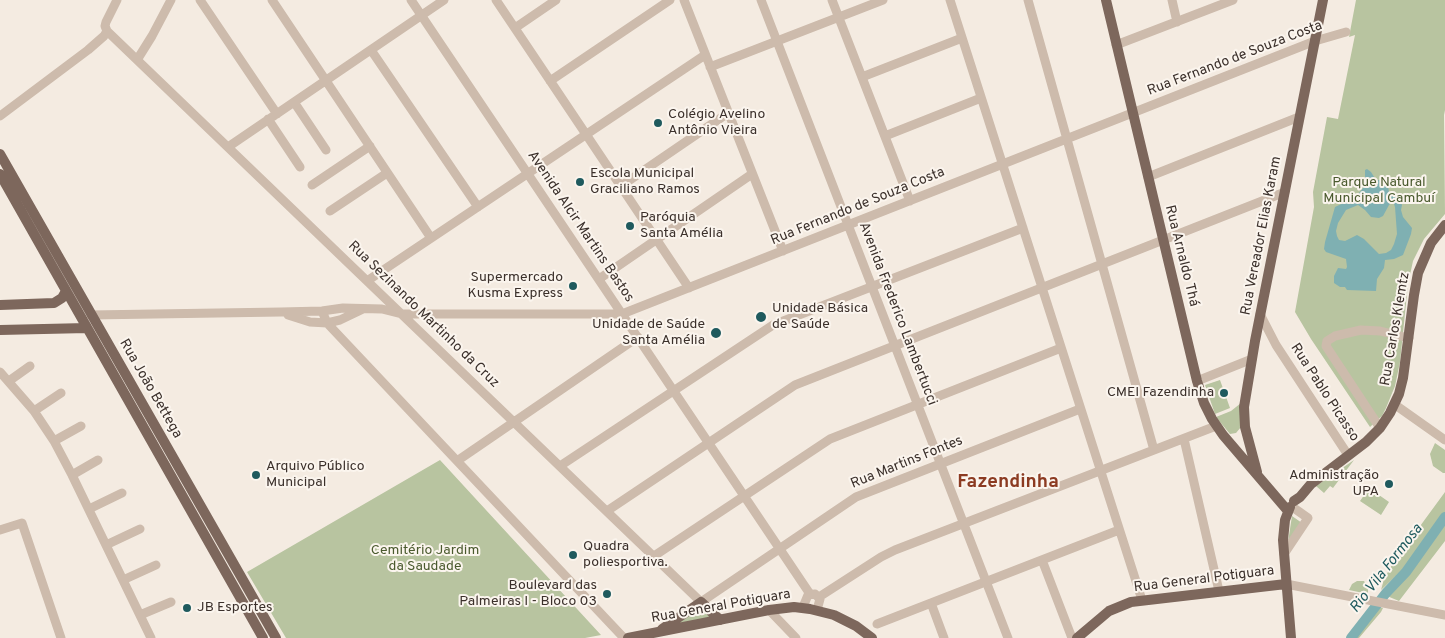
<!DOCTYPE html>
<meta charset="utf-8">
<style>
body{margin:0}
canvas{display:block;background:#f4ebe1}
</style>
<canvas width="1445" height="638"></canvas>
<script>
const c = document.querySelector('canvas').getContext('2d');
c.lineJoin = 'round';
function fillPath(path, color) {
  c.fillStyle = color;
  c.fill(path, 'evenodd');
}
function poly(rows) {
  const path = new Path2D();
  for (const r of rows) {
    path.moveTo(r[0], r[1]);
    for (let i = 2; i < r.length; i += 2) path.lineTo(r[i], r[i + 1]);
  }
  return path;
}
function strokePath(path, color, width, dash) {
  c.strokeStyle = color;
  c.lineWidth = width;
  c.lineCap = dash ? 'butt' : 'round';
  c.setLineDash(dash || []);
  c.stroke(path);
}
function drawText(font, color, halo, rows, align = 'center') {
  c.font = font + ' Overpass,sans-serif';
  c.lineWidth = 4;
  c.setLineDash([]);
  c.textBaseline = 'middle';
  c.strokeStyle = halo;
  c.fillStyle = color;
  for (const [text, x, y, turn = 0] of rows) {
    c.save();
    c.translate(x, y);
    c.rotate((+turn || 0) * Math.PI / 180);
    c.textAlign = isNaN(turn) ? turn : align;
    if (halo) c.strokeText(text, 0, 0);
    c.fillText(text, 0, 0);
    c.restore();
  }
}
fillPath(poly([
 [1356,0,1445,0,1445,110,1444,115,1445,214,1424,239,1413,261,1408,284,1400,362,1395,386,1386,408,1382,416,1370,427,1311,339,1295,312,1314,207,1313,192,1327,117,1338,119,1355,35,1349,37],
 [1220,380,1230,408,1215,414,1205,385],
 [1241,403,1241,427,1236,433,1230,434,1216,417,1231,411],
 [1435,443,1445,450,1445,473,1443,473,1433,466,1430,454],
 [440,460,601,635,585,638,286,638,247,572],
 [1354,460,1333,488,1330,486,1324,493,1316,486],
 [1369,488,1389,502,1381,515,1360,501],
 [1445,492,1445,513,1402,570,1381,590,1384,579,1393,563],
 [1292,516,1302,523,1288,542],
 [1445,522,1445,541,1399,601,1387,596,1423,554],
 [1357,581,1364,581,1368,587,1368,594,1349,590,1352,584],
 [701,607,711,618,677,624],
 [1378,607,1383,608,1381,612,1359,638,1353,638]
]), '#b8c4a0');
fillPath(poly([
 [1367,169,1371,172,1376,180,1382,180,1387,177,1389,193,1394,197,1396,196,1400,198,1402,205,1401,210,1403,217,1412,228,1411,234,1403,255,1394,259,1385,260,1384,268,1377,279,1376,291,1347,290,1345,287,1340,287,1334,283,1334,276,1338,268,1346,269,1347,267,1346,259,1326,252,1324,249,1325,242,1335,207,1350,200,1360,192,1365,185,1365,170],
 [1391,203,1394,204,1395,207,1397,234,1394,244,1391,250,1386,253,1379,254,1364,239,1357,235,1345,241,1339,240,1337,236,1336,231,1338,223,1346,210,1358,205,1365,210,1371,217,1379,218,1383,216,1389,205]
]), '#7fb0b2');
strokePath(poly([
 [1351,638,1386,593,1406,572,1445,517]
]), '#7fb0b2', 10);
strokePath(poly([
 [200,0,277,114],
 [272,0,431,238],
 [411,0,810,594],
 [496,0,689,288],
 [684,0,783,251],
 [761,0,1008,638],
 [832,0,910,201],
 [950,0,1142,600],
 [1028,0,1154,450],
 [1172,0,1177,22],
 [515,28,556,0],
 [107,31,701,602,856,497,1080,409],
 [107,31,105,26,106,22,117,0],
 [1116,45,1233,0],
 [371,50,478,207],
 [137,60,152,36,171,0],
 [710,67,883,0],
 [862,77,962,38],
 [550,81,670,0],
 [294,102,326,150],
 [0,116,88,50,104,36,107,31],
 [268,119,300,167],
 [885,136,981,98],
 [228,147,444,0],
 [1148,177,1299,117],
 [312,185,370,146],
 [621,186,728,113],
 [330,211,387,173],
 [599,279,752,174],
 [367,281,705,55],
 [322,311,327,323,624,638],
 [1260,314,1276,345,1348,455],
 [91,315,281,312,322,311,343,308,382,309,402,314,622,314,1315,41,1346,32],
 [288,315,310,322,327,323,340,320,363,309],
 [0,372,34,411,54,441,72,475,151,638],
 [9,381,30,366],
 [1197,381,1252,359],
 [1394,404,1445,440],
 [34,411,61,393],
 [1380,428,1326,346,1327,341,1335,336,1361,330,1380,331,1409,338],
 [1184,439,1219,591],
 [54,441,81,426],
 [457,461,638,337],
 [560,466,773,325,1023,228],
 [72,475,98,460],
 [89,509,122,493],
 [607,511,795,385,1285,192],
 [0,530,22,523,61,638],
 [106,545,140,529],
 [1284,554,1308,518,1291,506],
 [654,556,830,439,1061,348],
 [1042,560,1072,638],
 [123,580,156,565],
 [1286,584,1445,615],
 [819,597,881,557,895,550,1216,426],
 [931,603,944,638],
 [803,607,808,595,815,594,820,599,817,610],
 [769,610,796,638],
 [140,615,171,602],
 [877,624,1119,530]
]), '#cdbbac', 9);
strokePath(poly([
 [1106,0,1197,381,1204,403,1212,419,1223,435,1288,511],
 [0,154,276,638],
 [0,174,263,638],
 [0,305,54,303,62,298,66,291],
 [0,330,87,328],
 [1257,472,1245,427,1244,407,1255,341,1323,0],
 [1294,501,1300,497,1311,484,1366,442,1380,428,1390,413,1399,394,1403,378,1414,295,1418,273,1431,243,1445,225],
 [1290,507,1285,520,1283,540,1291,638],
 [662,629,701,602,720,620],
 [628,638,769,610,794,607,810,609,834,615,856,626,872,638],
 [1077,638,1109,611,1131,602,1286,584]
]), '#7d675c', 10);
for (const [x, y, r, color] of [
 [658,123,5,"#1f5a5e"],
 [580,182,5,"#1f5a5e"],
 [630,226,5,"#1f5a5e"],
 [573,286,5,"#1f5a5e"],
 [761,317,6,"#1f5a5e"],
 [716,333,6,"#1f5a5e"],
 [1224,393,5,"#1f5a5e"],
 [256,475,5,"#1f5a5e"],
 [1389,484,5,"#1f5a5e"],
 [573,555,5,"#1f5a5e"],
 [607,594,5,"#1f5a5e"],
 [187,608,5,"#1f5a5e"]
]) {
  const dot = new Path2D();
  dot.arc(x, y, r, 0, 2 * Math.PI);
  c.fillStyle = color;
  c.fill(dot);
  strokePath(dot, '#fbf5ee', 2);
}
drawText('14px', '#3b302b', '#fbf5ee', [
 ["Rua Fernando de Souza Costa",1235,59,-21],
 ["Rua Fernando de Souza Costa",858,207,-22],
 ["Avenida Alcir Martins Bastos",580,227,56],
 ["Rua Vereador Elias Karam",1262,236,-79],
 ["Rua Arnaldo Thá",1181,256,76],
 ["Avenida Frederico Lambertucci",897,314,69],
 ["Rua Sezinando Martinho da Cruz",423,315,44],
 ["Rua Carlos Klemtz",1396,329,-80],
 ["Rua João Bettega",150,389,60],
 ["Rua Pablo Picasso",1324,393,57],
 ["Rua Martins Fontes",907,463,-22],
 ["Rua General Potiguara",1204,580,-7],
 ["Rua General Potiguara",721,607,-10]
]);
drawText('14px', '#3b302b', '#fbf5ee', [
 ["Colégio Avelino",668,115],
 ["Antônio Vieira",668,131],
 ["Escola Municipal",590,174],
 ["Graciliano Ramos",590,190],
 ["Paróquia",640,218],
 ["Santa Amélia",640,234],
 ["Supermercado",563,278,"right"],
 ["Kusma Express",563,294,"right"],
 ["Unidade Básica",772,309],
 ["de Saúde",772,325],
 ["Unidade de Saúde",705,325,"right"],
 ["Santa Amélia",705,341,"right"],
 ["CMEI Fazendinha",1214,393,"right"],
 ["Arquivo Público",266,467],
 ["Municipal",266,483],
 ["Administração",1379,476,"right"],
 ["UPA",1379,492,"right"],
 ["Quadra",583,547],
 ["poliesportiva.",583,563],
 ["Boulevard das",597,586,"right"],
 ["Palmeiras I - Bloco 03",597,602,"right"],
 ["JB Esportes",197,608]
], 'left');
drawText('14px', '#4a5a2e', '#fbf5ee', [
 ["Parque Natural",1379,183],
 ["Municipal Cambuí",1379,199],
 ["Cemitério Jardim",425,551],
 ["da Saudade",425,567]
]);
drawText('italic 15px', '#1f5a5e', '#fbf5ee', [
 ["Rio Vila Formosa",1387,569,-52]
]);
drawText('bold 19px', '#8c3b22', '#fbf5ee', [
 ["Fazendinha",1008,483]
]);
</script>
